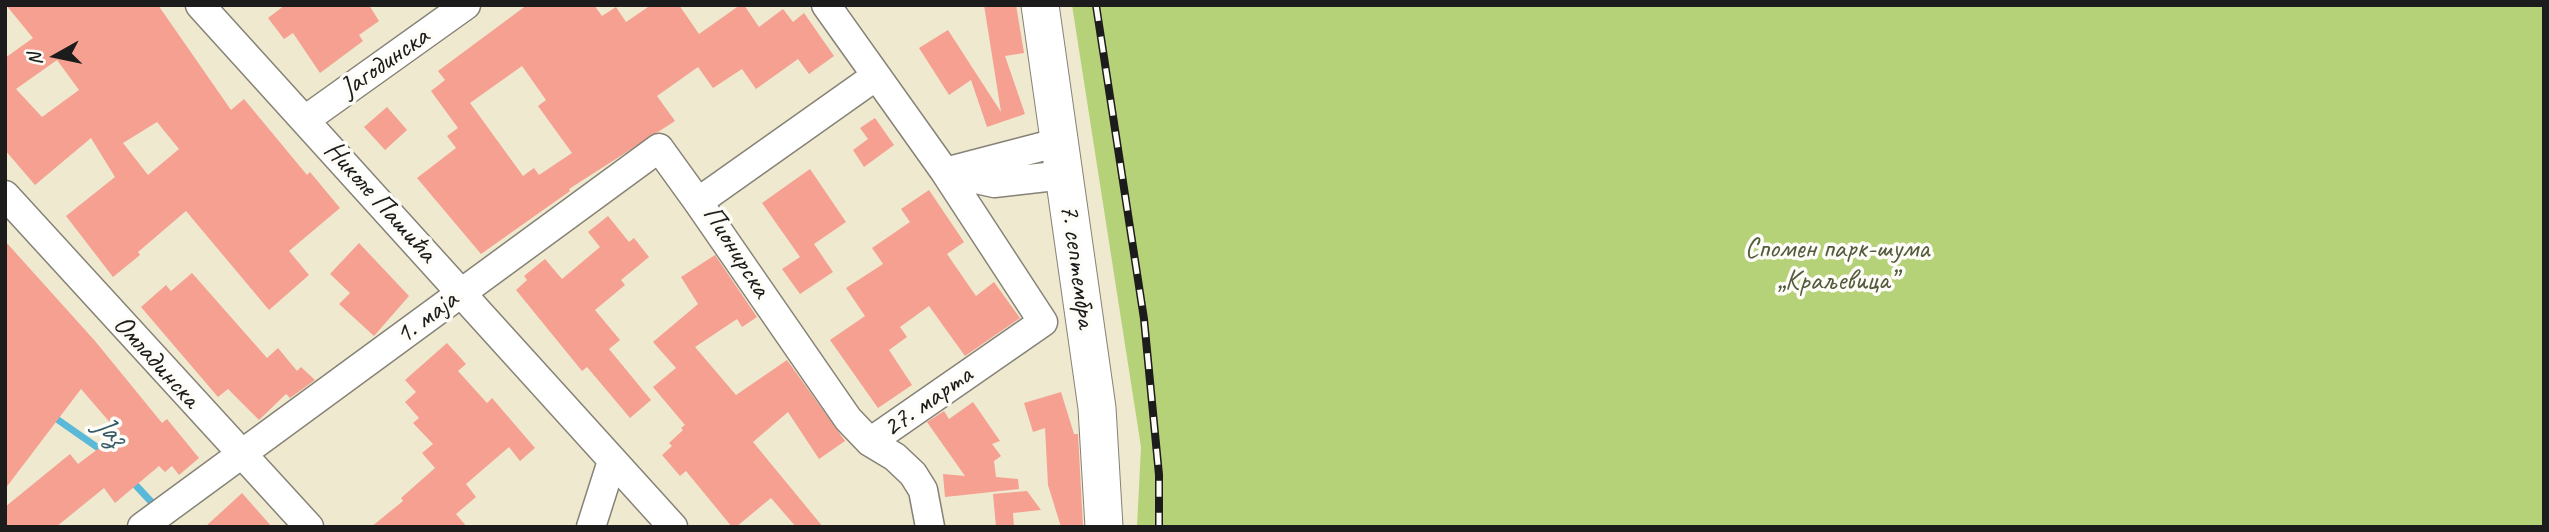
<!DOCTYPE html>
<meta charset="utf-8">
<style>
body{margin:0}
#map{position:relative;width:2549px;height:532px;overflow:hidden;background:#efe9d0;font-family:Caveat,sans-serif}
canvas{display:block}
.frame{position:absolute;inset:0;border:7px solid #1c1c1c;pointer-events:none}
.north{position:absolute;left:21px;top:21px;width:70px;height:70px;-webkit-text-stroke:5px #fdfcf7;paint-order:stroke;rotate:261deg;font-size:19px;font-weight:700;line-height:28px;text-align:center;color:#1c1c1c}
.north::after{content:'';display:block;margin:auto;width:24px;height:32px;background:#1c1c1c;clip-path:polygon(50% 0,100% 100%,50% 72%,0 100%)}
</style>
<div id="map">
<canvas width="2549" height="532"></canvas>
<div class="frame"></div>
<div class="north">N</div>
</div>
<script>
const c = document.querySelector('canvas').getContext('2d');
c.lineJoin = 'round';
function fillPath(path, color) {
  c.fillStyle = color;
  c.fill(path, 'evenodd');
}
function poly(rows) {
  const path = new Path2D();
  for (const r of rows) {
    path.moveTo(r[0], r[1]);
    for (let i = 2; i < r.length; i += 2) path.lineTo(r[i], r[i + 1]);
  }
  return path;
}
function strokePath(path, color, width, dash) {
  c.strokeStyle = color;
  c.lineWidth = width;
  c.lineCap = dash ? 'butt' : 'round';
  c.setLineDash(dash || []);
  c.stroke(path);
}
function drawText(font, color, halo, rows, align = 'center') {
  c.font = font + ' Caveat,sans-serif';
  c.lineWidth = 7;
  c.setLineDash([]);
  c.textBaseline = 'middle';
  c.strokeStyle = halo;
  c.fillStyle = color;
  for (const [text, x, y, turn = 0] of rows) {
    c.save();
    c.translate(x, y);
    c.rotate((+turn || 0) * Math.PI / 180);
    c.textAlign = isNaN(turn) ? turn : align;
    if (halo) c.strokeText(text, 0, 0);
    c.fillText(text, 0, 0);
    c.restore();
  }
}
fillPath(poly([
 [1072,5,2544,5,2544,527,1137,527,1141,447]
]), '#b6d278');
strokePath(poly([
 [51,415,104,452],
 [129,478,157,508]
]), '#5ab8d8', 7);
fillPath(poly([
 [6,5,158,5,231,110,244,99,307,175,310,172,340,208,289,251,309,275,269,310,186,211,138,252,140,255,113,277,66,216,115,177,91,138,35,185,5,150,5,58,33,38],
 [57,60,79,90,42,117,16,89],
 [157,122,179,149,148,175,123,143],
 [285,5,369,5,379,21,359,35,363,41,320,73,293,33,284,39,268,18],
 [527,5,594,5,602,16,616,7,626,22,651,5,679,5,699,34,740,5,744,5,759,27,783,9,793,22,804,13,834,56,809,74,798,59,756,89,742,69,713,88,698,67,657,96,675,121,569,189,570,191,481,254,417,178,456,148,447,136,458,128,431,91,445,80,438,71],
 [522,66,546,100,538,106,572,153,539,175,534,168,523,176,470,103],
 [984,5,1016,5,1024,53,1005,56,1025,114,987,127,971,80,949,95,919,48,948,30,1001,112],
 [387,107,407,130,385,150,364,127],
 [875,118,894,145,864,167,853,150,868,139,860,128],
 [810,169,846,222,814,244,833,272,800,294,782,269,800,257,762,203],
 [929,190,964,242,947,254,976,296,994,282,1020,318,965,356,929,306,900,327,907,337,889,350,912,385,878,408,830,340,865,316,846,288,883,264,872,248,910,222,901,209],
 [608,216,629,242,634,238,649,257,621,280,625,285,595,310,620,340,609,349,651,400,630,418,587,367,582,371,516,290,527,280,524,276,545,259,562,279,600,247,588,232],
 [5,241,95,341,162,423,167,419,199,458,179,475,172,466,165,472,159,466,115,503,104,488,56,527,5,527,5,507,70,454,78,464,119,433,81,389,5,489],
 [359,243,409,296,374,336,339,304,350,293,330,274],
 [715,255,757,317,742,327,737,319,695,347,736,395,787,360,845,441,819,459,788,412,753,442,823,527,796,527,771,498,736,527,732,527,686,471,680,476,662,455,672,446,669,443,683,430,681,428,685,425,653,387,676,368,653,342,698,304,681,277],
 [192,273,267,358,278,348,297,371,301,367,315,380,290,398,286,394,259,420,228,389,218,397,141,307,166,285,171,291],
 [447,343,466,364,458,371,487,403,492,398,535,448,520,461,509,447,466,484,476,497,456,514,467,527,371,527,403,501,401,498,435,468,422,453,433,444,413,423,419,418,405,402,416,392,405,380],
 [1061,392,1074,434,1078,434,1083,527,1061,527,1048,485,1045,428,1033,432,1024,403],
 [973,402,1000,441,992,444,1001,456,994,461,996,477,1018,479,1019,489,945,497,943,474,965,476,927,422,944,411,949,419],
 [1027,491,1041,510,1013,513,1014,527,996,527,993,494],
 [242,493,272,527,205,527]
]), '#f5a090');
const minor = poly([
 [200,5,673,527],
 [826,5,945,172,1043,322,870,442],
 [876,76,698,202,848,419,870,442,895,457,913,474,923,490,930,527],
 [305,120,466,5],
 [945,172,994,183,1064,175],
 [945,172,1060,142],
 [5,195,309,527],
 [142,527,659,148,698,202],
 [591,527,612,461]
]);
const major = poly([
 [1040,5,1097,408,1104,527]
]);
strokePath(minor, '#868276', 31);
strokePath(major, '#868276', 39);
strokePath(minor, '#fff', 28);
strokePath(major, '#fff', 37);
const rail = poly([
 [1096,5,1144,319,1159,475,1159,527]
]);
strokePath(rail, '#1c1c1c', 8);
strokePath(rail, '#fdfcf7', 5, [16]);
drawText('28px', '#1c1c1c', '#fdfcf7', [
 ["Јагодинска",385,63,-35],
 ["Николе Пашића",380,202,48],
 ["Пионирска",736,252,58],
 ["7. септембра",1077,266,82],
 ["1. маја",427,318,-37],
 ["Омладинска",156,362,48],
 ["27. марта",928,402,-35]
]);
drawText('28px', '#525c3c', '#fdfcf7', [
 ["Спомен парк-шума",1837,250],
 ["„Краљевица”",1837,282]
]);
drawText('italic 30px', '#355a67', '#fdfcf7', [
 ["Јаз",109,431,39]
]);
</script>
